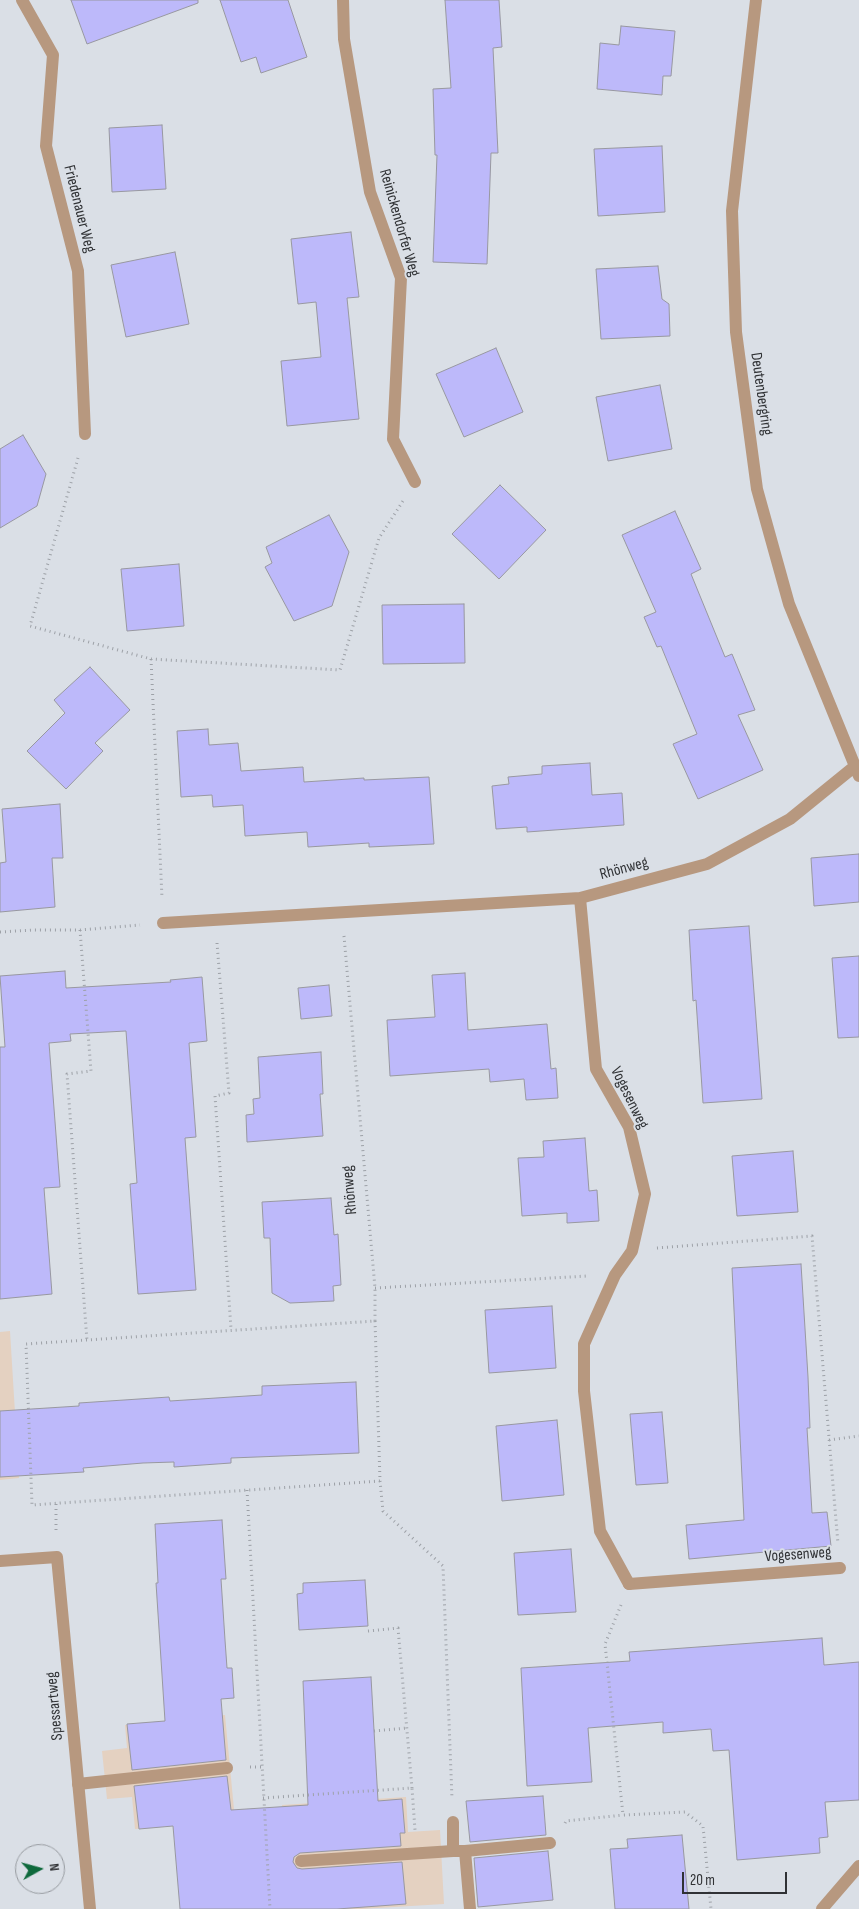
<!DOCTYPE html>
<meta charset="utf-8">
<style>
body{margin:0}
#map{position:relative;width:859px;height:1909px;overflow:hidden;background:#dadfe6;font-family:"Sofia Sans Condensed",sans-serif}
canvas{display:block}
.north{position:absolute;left:15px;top:1844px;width:50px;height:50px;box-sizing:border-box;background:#dadfe6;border:1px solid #969a9f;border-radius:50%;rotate:83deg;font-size:14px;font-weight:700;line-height:20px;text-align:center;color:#303235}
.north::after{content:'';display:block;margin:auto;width:18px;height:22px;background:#0e693c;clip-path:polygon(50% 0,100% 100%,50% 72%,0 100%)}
.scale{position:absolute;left:682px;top:1872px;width:105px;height:22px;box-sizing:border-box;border:2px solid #303235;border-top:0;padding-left:6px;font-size:15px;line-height:18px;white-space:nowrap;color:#303235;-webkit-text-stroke:4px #dadfe6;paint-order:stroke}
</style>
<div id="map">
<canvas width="859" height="1909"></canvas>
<div class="north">N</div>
<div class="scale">20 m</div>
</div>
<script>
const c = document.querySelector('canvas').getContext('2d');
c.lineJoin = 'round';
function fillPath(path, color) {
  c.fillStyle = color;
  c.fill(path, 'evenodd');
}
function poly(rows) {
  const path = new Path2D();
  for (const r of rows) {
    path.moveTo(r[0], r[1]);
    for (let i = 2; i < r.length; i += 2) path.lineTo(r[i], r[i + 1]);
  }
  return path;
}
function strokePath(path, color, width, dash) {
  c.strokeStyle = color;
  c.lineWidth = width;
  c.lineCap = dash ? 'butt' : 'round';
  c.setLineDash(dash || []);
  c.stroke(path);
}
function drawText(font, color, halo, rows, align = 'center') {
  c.font = font + ' "Sofia Sans Condensed",sans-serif';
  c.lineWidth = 4;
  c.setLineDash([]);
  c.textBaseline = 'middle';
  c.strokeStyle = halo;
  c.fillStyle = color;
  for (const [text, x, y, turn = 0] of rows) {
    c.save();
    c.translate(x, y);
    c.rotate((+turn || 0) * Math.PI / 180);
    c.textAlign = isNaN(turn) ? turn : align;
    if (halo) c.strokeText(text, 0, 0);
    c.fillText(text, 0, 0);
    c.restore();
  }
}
fillPath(poly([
 [10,1331,19,1478,0,1480,0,1332],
 [225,1715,235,1820,135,1829,132,1797,107,1799,102,1751,127,1748,125,1725],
 [406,1797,408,1832,440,1830,444,1904,361,1909,288,1909,282,1805]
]), '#e4d1c1');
const building = poly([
 [71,0,198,0,198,3,87,44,71,0],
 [220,0,288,0,307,57,261,73,256,57,241,62,220,0],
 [445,0,499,0,502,47,493,48,498,153,491,153,487,264,433,262,437,155,435,155,433,89,451,88,445,0],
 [621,26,675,31,671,76,663,76,662,95,597,89,600,43,619,45,621,26],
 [162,125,166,189,112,192,109,128,162,125],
 [662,146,665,212,598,216,594,149,662,146],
 [351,232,359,297,347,298,359,419,287,426,281,361,321,357,316,302,298,304,291,239,351,232],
 [175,252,189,324,126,337,111,265,175,252],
 [658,266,662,299,669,304,670,336,601,339,596,269,658,266],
 [496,348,523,412,464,437,436,374,496,348],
 [660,385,672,449,608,461,596,397,660,385],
 [23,435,46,474,37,506,0,528,0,449,23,435],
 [500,485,546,530,499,579,452,534,500,485],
 [675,511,701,569,691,574,725,657,732,654,755,710,738,715,763,770,698,799,673,744,697,734,661,646,657,647,644,617,656,612,622,535,675,511],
 [329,515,349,552,332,606,294,621,265,567,272,563,266,547,329,515],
 [179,564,184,626,127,631,121,569,179,564],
 [464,604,465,663,383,664,382,605,464,604],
 [90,667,130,710,95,743,103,751,66,789,27,751,65,713,54,700,90,667],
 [208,729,209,745,238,743,241,771,303,767,304,782,364,778,364,780,429,777,434,844,369,847,369,843,308,847,307,832,245,836,243,805,213,807,212,795,181,797,177,731,208,729],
 [590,763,592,795,622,793,624,825,527,832,527,827,496,829,492,786,509,784,508,777,542,774,542,766,590,763],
 [60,804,63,858,52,858,55,907,0,912,0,863,6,862,2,809,60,804],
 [859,854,859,902,814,906,811,858,859,854],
 [749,926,762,1099,703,1103,696,1000,693,1001,689,930,749,926],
 [859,956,859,1037,838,1038,832,958,859,956],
 [65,971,66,988,171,982,170,980,202,977,207,1041,189,1043,196,1137,185,1138,196,1290,138,1294,130,1184,137,1183,126,1031,70,1034,71,1041,49,1043,60,1187,44,1188,52,1294,0,1299,0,1047,5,1047,0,976,65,971],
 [465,973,468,1030,547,1024,551,1069,556,1068,558,1098,526,1100,524,1079,490,1082,489,1069,390,1076,387,1020,435,1017,432,975,465,973],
 [329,985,332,1016,301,1019,298,988,329,985],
 [321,1052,323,1094,320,1094,323,1136,247,1142,246,1115,254,1114,253,1099,260,1098,258,1057,321,1052],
 [585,1138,589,1191,597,1190,599,1221,567,1223,567,1213,522,1216,518,1158,544,1157,543,1141,585,1138],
 [793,1151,798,1212,737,1216,732,1156,793,1151],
 [331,1198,334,1235,338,1234,341,1285,333,1286,334,1301,290,1303,272,1293,270,1238,264,1238,262,1202,331,1198],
 [801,1264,808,1377,810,1428,807,1428,812,1513,827,1512,831,1546,689,1559,686,1525,744,1520,732,1268,801,1264],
 [552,1306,556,1368,489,1373,485,1310,552,1306],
 [356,1382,359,1453,231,1458,231,1463,174,1467,174,1462,143,1463,83,1468,84,1472,0,1477,0,1411,79,1406,79,1403,169,1397,170,1401,262,1395,262,1386,356,1382],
 [662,1412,668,1483,636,1485,630,1414,662,1412],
 [557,1420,564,1495,502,1501,496,1426,557,1420],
 [222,1520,226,1579,221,1579,225,1640,227,1668,232,1668,234,1698,221,1699,226,1760,132,1770,127,1724,165,1721,156,1583,158,1583,155,1524,222,1520],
 [571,1549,576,1612,518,1615,514,1553,571,1549],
 [365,1580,368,1626,299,1630,297,1594,303,1593,303,1583,365,1580],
 [822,1638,824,1665,859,1662,859,1800,825,1802,828,1837,819,1838,820,1853,737,1860,729,1750,713,1751,711,1729,663,1733,663,1722,588,1728,592,1782,527,1786,521,1668,630,1661,629,1652,822,1638],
 [371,1677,378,1801,402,1799,405,1833,400,1833,401,1846,300,1853,294,1857,293,1862,297,1868,302,1869,402,1862,406,1904,337,1909,180,1909,173,1826,139,1829,134,1786,227,1776,231,1810,308,1805,303,1681,371,1677],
 [543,1796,546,1835,470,1842,466,1801,543,1796],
 [682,1835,689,1909,615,1909,610,1849,628,1848,627,1839,682,1835],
 [548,1851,553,1900,478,1907,474,1858,548,1851]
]);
fillPath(building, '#bdb9fa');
strokePath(building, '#9898a0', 1);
strokePath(poly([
 [78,458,30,626,151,659,340,670,379,538,403,501],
 [151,659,162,898],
 [80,930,91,1071,67,1074,87,1341],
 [0,932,33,930,80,930,140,925],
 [344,936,375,1288,375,1321,26,1344,32,1505,380,1481,375,1321],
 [217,943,229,1093,215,1096,231,1329],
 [657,1248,812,1236,838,1544],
 [375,1288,587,1276],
 [829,1440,859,1436],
 [380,1481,383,1511,443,1566,452,1799],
 [247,1490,270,1909],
 [56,1504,56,1533],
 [621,1605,605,1644,623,1815,685,1812,703,1826,711,1909],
 [368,1631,398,1628,412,1788],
 [374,1731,407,1728],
 [250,1767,262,1767],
 [263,1798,412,1788,415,1830],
 [565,1823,566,1821,623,1815]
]), '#9da1a7', 3, [1, 4]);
strokePath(poly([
 [629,1584,840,1568],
 [78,1784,227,1768],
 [465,1851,550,1843],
 [301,1861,453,1851]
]), '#b7987f', 12);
strokePath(poly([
 [22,0,53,55,46,146,78,271,85,434],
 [343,0,344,39,370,192,401,278,393,439,415,482],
 [756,0,732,211,736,332,757,489,789,604,859,776],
 [580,898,596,1069,629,1127,645,1194,632,1251,615,1275,584,1344,584,1391,600,1531,629,1584],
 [163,923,580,898,707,864,790,819,854,767],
 [0,1561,57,1557,90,1909],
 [453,1822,453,1851,465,1851,470,1909],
 [822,1909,859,1866]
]), '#b7987f', 12);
drawText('16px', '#303235', '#dadfe6', [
 ["Friedenauer Weg",79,209,76],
 ["Reinickendorfer Weg",399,223,74],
 ["Deutenbergring",761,394,82],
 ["Rhönweg",624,869,-15],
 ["Vogesenweg",629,1098,64],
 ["Rhönweg",350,1190,-95],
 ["Vogesenweg",798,1555,-4],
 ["Spessartweg",55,1706,-95]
]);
</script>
